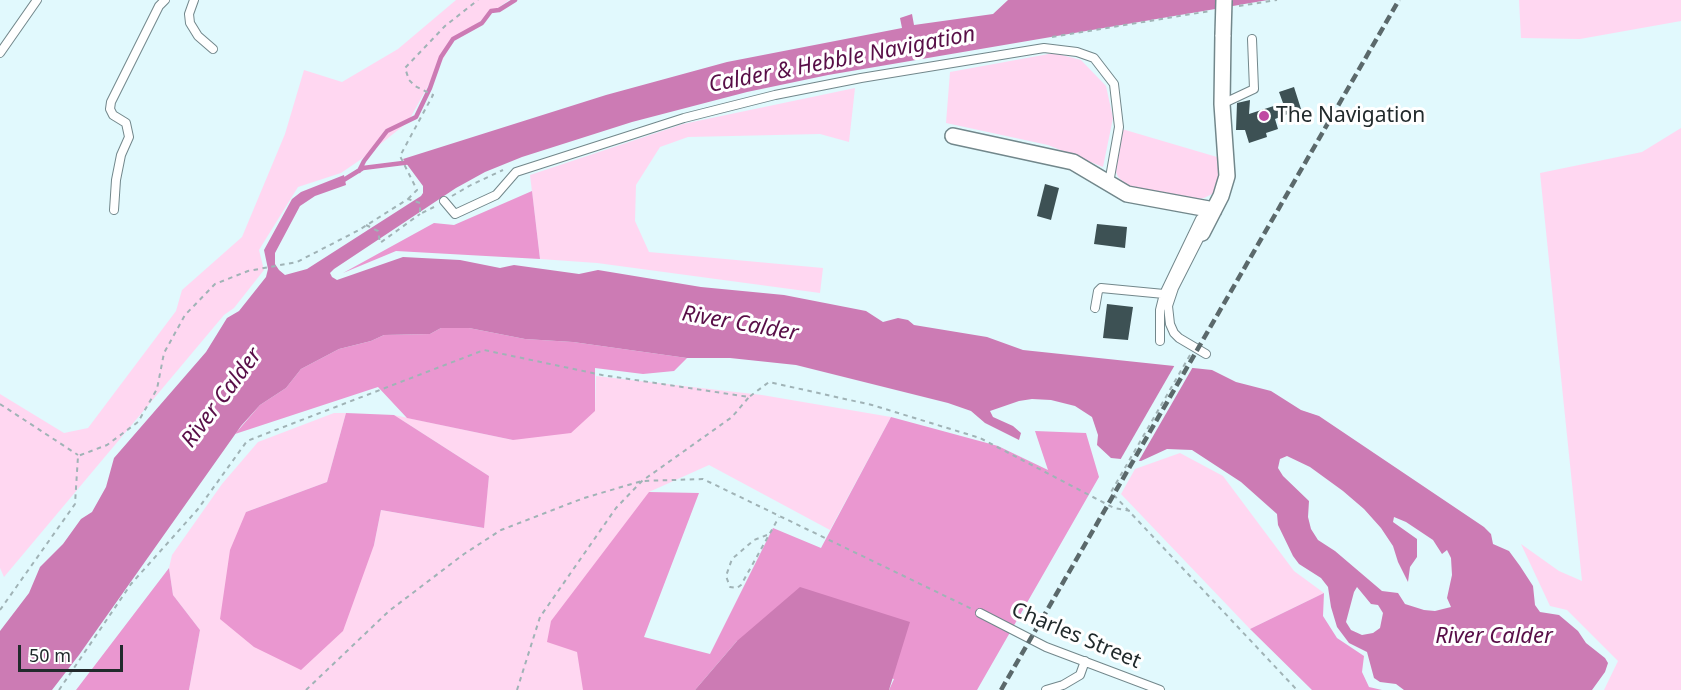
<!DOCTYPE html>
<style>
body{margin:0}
#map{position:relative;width:1681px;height:690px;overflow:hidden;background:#e1f9fd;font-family:"Noto Sans",sans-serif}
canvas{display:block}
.scale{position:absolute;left:18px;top:645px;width:105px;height:27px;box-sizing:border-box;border:3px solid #212a2c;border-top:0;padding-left:8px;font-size:18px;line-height:21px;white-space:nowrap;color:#212a2c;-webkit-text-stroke:4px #fff;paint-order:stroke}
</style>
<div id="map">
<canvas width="1681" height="690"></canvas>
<div class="scale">50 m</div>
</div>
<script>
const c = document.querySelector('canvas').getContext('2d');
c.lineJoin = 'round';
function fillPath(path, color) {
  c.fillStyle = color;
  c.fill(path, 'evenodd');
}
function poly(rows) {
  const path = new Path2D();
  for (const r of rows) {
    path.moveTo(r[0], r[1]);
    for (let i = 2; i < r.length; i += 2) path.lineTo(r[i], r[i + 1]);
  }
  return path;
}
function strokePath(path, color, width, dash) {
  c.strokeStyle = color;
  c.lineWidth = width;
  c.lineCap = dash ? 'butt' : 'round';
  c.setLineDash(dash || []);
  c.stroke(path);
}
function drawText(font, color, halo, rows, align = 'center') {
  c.font = font + ' "Noto Sans",sans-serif';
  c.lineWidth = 6;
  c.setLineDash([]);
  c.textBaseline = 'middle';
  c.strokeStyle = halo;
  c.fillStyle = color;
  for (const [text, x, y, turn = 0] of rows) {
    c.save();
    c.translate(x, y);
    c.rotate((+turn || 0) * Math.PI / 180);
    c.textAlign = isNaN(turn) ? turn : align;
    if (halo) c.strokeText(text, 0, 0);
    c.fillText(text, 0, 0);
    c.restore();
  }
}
fillPath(poly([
 [456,0,509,0,453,41,408,122,363,158,341,173,298,187,259,250,264,270,234,308,224,315,4,577,0,568,0,394,64,433,88,428,176,311,182,290,242,237,285,134,304,70,342,82,398,49],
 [1519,0,1681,0,1681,21,1580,39,1521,38],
 [1054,53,1081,60,1106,86,1113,118,1103,167,1048,145,946,123,950,72],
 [855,88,849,142,820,134,688,137,660,147,636,185,635,221,649,252,823,268,820,293,597,263,540,259,530,175,683,124],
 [1681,128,1681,690,1604,690,1618,661,1567,610,1550,606,1521,544,1559,571,1582,581,1540,173,1642,152],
 [1122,129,1217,157,1219,178,1214,193,1204,198,1194,200,1130,188,1118,177,1116,172],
 [596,376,762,395,891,417,830,530,709,465,649,492,577,651,585,690,189,690,200,630,173,595,169,568,172,555,222,484,258,442,334,413,346,413,327,482,246,512,374,545,381,510,483,528,489,476,394,415,513,440,595,411],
 [1180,453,1223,476,1294,571,1324,593,1250,629,1121,494,1135,469]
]), '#ffd7f1');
fillPath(poly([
 [532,191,540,259,396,251,343,273,434,223,454,225],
 [441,328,469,328,525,339,573,342,687,358,674,371,643,374,595,368,595,411,571,433,513,440,407,418,378,387,235,434,260,405,286,388,301,369,339,349,371,341,384,335,430,334],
 [346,413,394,415,489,476,484,528,381,510,374,545,343,631,301,670,254,647,220,619,230,550,246,512,327,482],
 [891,417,998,446,1048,470,1035,431,1086,433,1099,477,977,690,889,690,894,679,737,641,695,690,583,690,577,652,547,642,551,621,649,492,699,493,644,637,710,654,773,528,821,548],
 [169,568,173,595,200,630,189,690,76,690],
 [1324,593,1323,616,1337,638,1364,656,1362,672,1369,687,1382,690,1312,690,1250,629]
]), '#ea97d0');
fillPath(poly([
 [1008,0,1268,0,828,75,747,92,632,122,522,157,485,172,456,188,334,269,330,273,332,277,337,280,403,257,460,260,500,268,514,265,579,274,598,270,701,287,784,295,866,311,883,322,898,318,908,320,914,325,987,337,1023,350,1212,370,1236,382,1271,391,1301,410,1319,416,1484,527,1491,534,1493,544,1509,551,1520,566,1533,586,1535,605,1540,612,1559,615,1578,631,1586,643,1605,658,1608,663,1605,672,1592,690,1404,690,1396,684,1380,682,1374,678,1367,652,1349,643,1337,627,1331,607,1328,587,1321,578,1299,564,1293,556,1278,525,1277,514,1241,482,1192,450,1167,449,1141,461,1111,458,1097,445,1098,435,1092,417,1075,406,1051,400,1032,399,1019,401,990,411,993,417,1013,426,1021,433,1019,440,985,423,971,411,948,403,796,365,730,358,687,358,573,342,525,339,469,328,441,328,430,334,384,335,371,341,339,349,301,369,286,388,260,405,241,426,79,655,52,690,0,690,0,631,29,593,40,567,63,544,81,519,92,512,106,487,114,458,206,352,227,318,239,311,266,277,268,269,264,250,292,199,301,192,344,175,346,185,315,196,300,206,275,253,275,264,279,270,285,275,307,269,421,196,423,193,423,186,403,159,606,95,727,62,902,28,900,18,912,14,914,25,993,14],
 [1287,456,1310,467,1343,491,1364,509,1381,528,1393,546,1398,562,1408,582,1410,567,1417,557,1417,539,1393,522,1394,517,1406,522,1433,540,1442,554,1447,550,1451,558,1452,575,1447,598,1451,607,1435,611,1424,610,1405,604,1398,593,1382,591,1335,551,1318,540,1311,529,1308,517,1309,501,1283,476,1278,468,1280,459],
 [1357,587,1371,604,1378,605,1383,613,1380,628,1373,633,1362,635,1351,630,1346,622,1354,592],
 [800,587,910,622,889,690,695,690,737,641]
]), '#cc7bb4');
fillPath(poly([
 [1176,363,1194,365,1137,464,1119,462]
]), '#e1f9fd');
strokePath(poly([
 [359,171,364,161,387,131,416,117,430,88,441,57,453,39,482,23,491,11,499,10,515,0],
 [342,181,363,168,411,162]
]), '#cc7bb4', 4.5);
fillPath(poly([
 [1294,87,1301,109,1275,119,1278,129,1266,133,1267,137,1249,143,1245,130,1236,130,1237,103,1250,100,1249,114,1283,103,1279,92],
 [1045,184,1059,188,1051,220,1037,216],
 [1097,224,1127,227,1125,248,1094,244],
 [1107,304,1133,307,1128,340,1103,338]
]), '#3d5154');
const lane = poly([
 [194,0,189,14,190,23,198,36,213,49],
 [0,53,37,0],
 [1222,104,1254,89,1252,39],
 [444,201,455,214,496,195,516,172,684,118,775,95,861,78,1044,48,1077,52,1094,58,1114,84,1119,127,1109,183],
 [114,210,116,180,121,155,129,137,126,123,113,115,110,109,111,102,159,6,165,0],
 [1202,233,1174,288,1168,306,1170,324,1174,333,1179,338,1206,354],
 [1095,308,1098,291,1101,288,1164,294],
 [1160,341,1160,310,1164,294,1200,219,1208,214],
 [980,613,1046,647,1160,690],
 [1046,690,1063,685,1080,675,1085,661]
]);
const street = poly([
 [953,136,1073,162,1127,194,1214,210],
 [1202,233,1221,196,1227,176,1222,104,1223,35]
]);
strokePath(lane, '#72878b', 10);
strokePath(street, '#72878b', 18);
strokePath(poly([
 [1239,6,1277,0],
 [1052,37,1210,11],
 [452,196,471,185,503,170],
 [408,199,417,190,400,156,433,95,415,86,409,80,405,68,445,26,478,0],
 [366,225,378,231,380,243,420,214],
 [1190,355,1111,492,1297,690],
 [0,404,78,455],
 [767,535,754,540,732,559,726,576,730,587,737,588,741,585,779,517],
 [0,610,75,504,78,456,107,445,138,422,157,389,164,353,185,315,215,284,248,271,297,262,359,230,408,199,420,203,420,214,434,207],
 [59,690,131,584,198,509,247,441,484,350,602,375,749,397,769,382,872,405,980,438,1114,508,1131,511],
 [306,690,389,611,464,554,501,530,584,498,642,481,703,479,972,609],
 [517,690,540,617,616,508,642,481,732,417,749,397]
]), '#a0b3b6', 2, [4.5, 4.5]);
strokePath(lane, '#fff', 8);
strokePath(street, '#fff', 15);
strokePath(poly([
 [1001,690,1399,0]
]), '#5b696b', 4.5, [9, 4.5]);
const streetBridge = poly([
 [1223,35,1224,0]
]);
strokePath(streetBridge, '#72878b', 18, []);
strokePath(streetBridge, '#fff', 15);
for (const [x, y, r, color] of [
 [1264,116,6,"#c04aa2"]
]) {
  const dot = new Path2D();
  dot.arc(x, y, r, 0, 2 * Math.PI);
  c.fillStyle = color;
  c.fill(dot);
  strokePath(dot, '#fff', 2);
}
drawText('21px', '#212a2c', '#fff', [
 ["The Navigation",1276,116]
], 'left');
drawText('21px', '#212a2c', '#fff', [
 ["Charles Street",1076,636,23]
]);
drawText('italic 22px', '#580e47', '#fff', [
 ["Calder & Hebble Navigation",842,60,-11],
 ["River Calder",740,324,10],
 ["River Calder",222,398,-53],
 ["River Calder",1494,637]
]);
</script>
